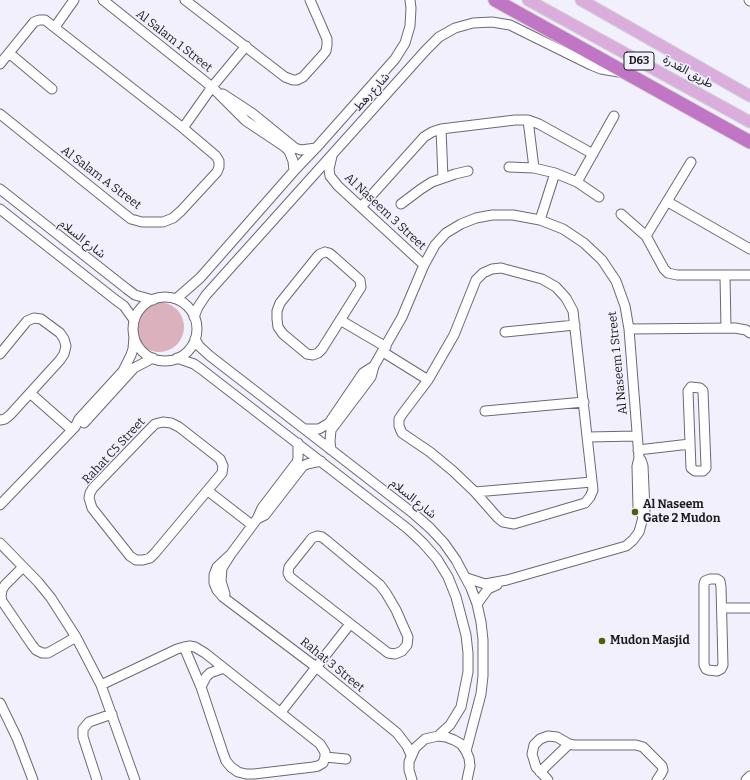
<!DOCTYPE html>
<meta charset="utf-8">
<style>
body{margin:0}
canvas{display:block;background:#f1f0fc}
</style>
<canvas width="750" height="780"></canvas>
<script>
const c = document.querySelector('canvas').getContext('2d');
c.lineJoin = 'round';
function fillPath(path, color) {
  c.fillStyle = color;
  c.fill(path, 'evenodd');
}
function poly(rows) {
  const path = new Path2D();
  for (const r of rows) {
    if (r.length === 3) {
      path.moveTo(r[0] + r[2], r[1]);
      path.arc(r[0], r[1], r[2], 0, 2 * Math.PI);
      continue;
    }
    path.moveTo(r[0], r[1]);
    for (let i = 2; i < r.length; i += 2) path.lineTo(r[i], r[i + 1]);
  }
  return path;
}
function strokePath(path, color, width, dash) {
  c.strokeStyle = color;
  c.lineWidth = width;
  c.lineCap = dash ? 'butt' : 'round';
  c.setLineDash(dash || []);
  c.stroke(path);
}
function drawText(font, color, halo, rows, align = 'center') {
  c.font = font + ' Bitter,"Noto Sans Arabic",serif';
  c.lineWidth = 3;
  c.setLineDash([]);
  c.textBaseline = 'middle';
  c.strokeStyle = halo;
  c.fillStyle = color;
  for (const [text, x, y, turn = 0] of rows) {
    c.save();
    c.translate(x, y);
    c.rotate((+turn || 0) * Math.PI / 180);
    c.textAlign = isNaN(turn) ? turn : align;
    if (halo) c.strokeText(text, 0, 0);
    c.fillText(text, 0, 0);
    c.restore();
  }
}
fillPath(poly([
 [159,327,25]
]), '#dab1bd');
const minor = poly([
 [103,0,212,87,246,121,285,147,289,151,293,161,294,171],
 [185,0,285,77,293,80,297,80,303,77,322,56,326,51,327,45,327,39,310,0],
 [749,0,750,1],
 [55,27,74,0],
 [9,53,52,89],
 [0,64,34,22,39,20,45,20,183,128,216,156,219,161,219,167,217,172,181,211,173,218,163,222,142,222,131,219,122,212,0,114],
 [223,94,252,113,295,148,301,150,316,148],
 [528,120,534,168],
 [183,128,212,87,246,46],
 [441,129,443,178],
 [332,156,329,169,330,176,338,186,424,265],
 [509,167,534,168,555,173,577,182,599,197],
 [577,182,614,116],
 [0,189,127,289,135,295,153,300],
 [668,202,750,249],
 [401,204,421,189,432,182,455,174,468,171],
 [361,207,424,137,432,132,441,129,515,120,528,120,539,124,593,154],
 [0,209,117,301,124,306,134,320],
 [621,214,646,236,664,269,668,273,677,275,750,275],
 [540,220,555,173],
 [646,236,691,162],
 [325,252,329,253,333,256,360,280,361,287,322,349,318,353,313,355,307,354,283,334,278,327,277,319,277,311,280,303,317,257,320,254,325,252],
 [501,268,542,279,556,287,566,298,573,311,593,490,590,497,585,503,514,524,503,522,498,518,475,492,453,471,430,452,402,433,399,426,399,419,403,413,428,380,454,335,476,280,483,273,492,269,501,268],
 [725,276,726,328],
 [165,329,32],
 [176,299,200,278,294,171,316,148,395,59,405,43,410,26,411,8,410,0],
 [194,317,198,307,206,295,426,50,439,37,455,28,473,23,492,22,510,25,591,65,601,69,619,72],
 [340,320,386,347],
 [629,329,735,328,746,330,750,333],
 [505,332,575,325],
 [195,339,199,346,210,356,414,514,430,528,444,543,456,560,471,588,477,604,481,622,483,640,483,676,481,694,466,751],
 [383,352,428,380],
 [0,354,27,321,34,318,41,319,60,333,64,339,66,346,64,354,60,360,10,415,5,419,0,420],
 [177,358,194,364,201,369,408,529,423,543,437,559,448,577,456,597,466,635,468,653,468,672,461,707,450,725,438,736],
 [691,387,700,388,703,391,706,466,706,468,703,471,695,471,691,468,688,391,691,387],
 [30,393,72,430],
 [485,411,584,402],
 [163,422,171,423,179,427,220,459,223,466,222,473,155,553,150,558,143,560,136,560,130,556,92,508,89,498,90,493,93,488,148,431,155,424,163,422],
 [84,423,134,368,153,358],
 [305,429,319,429,329,423,363,373,374,366],
 [588,437,637,436],
 [331,450,330,441,331,430,371,377,374,366,402,317,424,265,435,245,446,233,461,224,476,218,492,215,513,215,540,220,563,229,584,243,602,260,616,281,625,306,629,329,639,458,637,466,638,508,642,515],
 [638,450,690,444],
 [208,491,252,525],
 [475,492,592,482],
 [0,505,75,427,79,419,123,371,131,355,133,349,134,336],
 [257,519,265,515,303,466,307,464,321,461],
 [317,536,322,537,326,540,380,585,386,593,396,610,408,637,407,645,402,651,395,654,388,653,290,577,288,573,289,567,309,542,312,538,317,536],
 [0,543,38,582,51,598,76,637,101,685,135,780],
 [231,554,217,567,214,575,214,583,217,590,223,597,316,667,397,733,407,746,411,755],
 [23,567,5,585,2,590,1,596,2,601,32,645,36,650,42,653,48,653,76,637],
 [467,578,485,584,507,580,626,546,633,540,639,532,645,510,643,466,641,460,639,458],
 [710,579,717,579,720,581,721,587,723,665,721,669,717,671,708,670,706,669,704,665,704,584,705,581,710,579],
 [225,594,221,581,222,568,231,554,257,519,262,508,297,462,298,458,298,443],
 [477,604,488,589,497,585],
 [722,608,750,608],
 [101,685,177,649,184,647,190,646,195,647,205,653,320,744,325,752,325,757,323,763,318,766,313,767,254,774,246,774,238,772,231,767,226,761,223,753,201,687,184,647],
 [201,687,206,677,210,673,224,668],
 [0,703,17,738,33,780],
 [281,712,350,624],
 [325,757,346,759],
 [540,772,569,744],
 [97,780,83,737,83,729,89,722,112,714],
 [412,780,409,770,409,762,415,748,425,739,438,736,446,737,454,740,461,744,466,751,469,758,470,766,467,780],
 [548,780,536,767,532,754,534,745,540,739,548,736,557,737,569,744,574,745,636,745,643,747,662,766,663,770,661,774,657,780],
 [746,780,750,776]
]);
const major = poly([
 [528,0,750,122],
 [581,0,750,96]
]);
const highway = poly([
 [495,0,750,142]
]);
strokePath(minor, '#6b6a74', 11);
strokePath(major, '#d2d2d3', 13);
strokePath(highway, '#d2d2d3', 15);
strokePath(minor, '#fff', 9);
strokePath(major, '#daaddc', 11);
strokePath(highway, '#c176c5', 13);
for (const [x, y, r, color] of [
 [635,512,4,"#4c6007"],
 [602,641,4,"#4c6007"]
]) {
  const dot = new Path2D();
  dot.arc(x, y, r, 0, 2 * Math.PI);
  c.fillStyle = color;
  c.fill(dot);
  strokePath(dot, '#f1f0fc', 1.5);
}
for (const [x, y, w] of [
 [639,61,30]
]) {
  const box = new Path2D();
  box.roundRect(x - w / 2, y - 9, w, 18, 3);
  c.fillStyle = '#f1f0fc';
  c.fill(box);
  strokePath(box, '#1d1d21', 1);
}
drawText('bold 11px', '#1d1d21', null, [
 ["D63",639,61]
]);
drawText('12px', '#1d1d21', '#f1f0fc', [
 ["Al Salam 1 Street",174,41,38],
 ["طريق القدرة",688,72,29],
 ["شارع رهط",372,92,-48],
 ["Al Salam A Street",101,178,37],
 ["Al Naseem 3 Street",385,212,43],
 ["شارع السلام",82,239,38],
 ["Al Naseem 1 Street",618,363,-96],
 ["Rahat C5 Street",114,451,-47],
 ["شارع السلام",413,499,39],
 ["Rahat 3 Street",332,665,39]
]);
drawText('bold 12px', '#1d1d21', '#f1f0fc', [
 ["Al Naseem",643,505],
 ["Gate 2 Mudon",643,519],
 ["Mudon Masjid",610,641]
], 'left');
</script>
